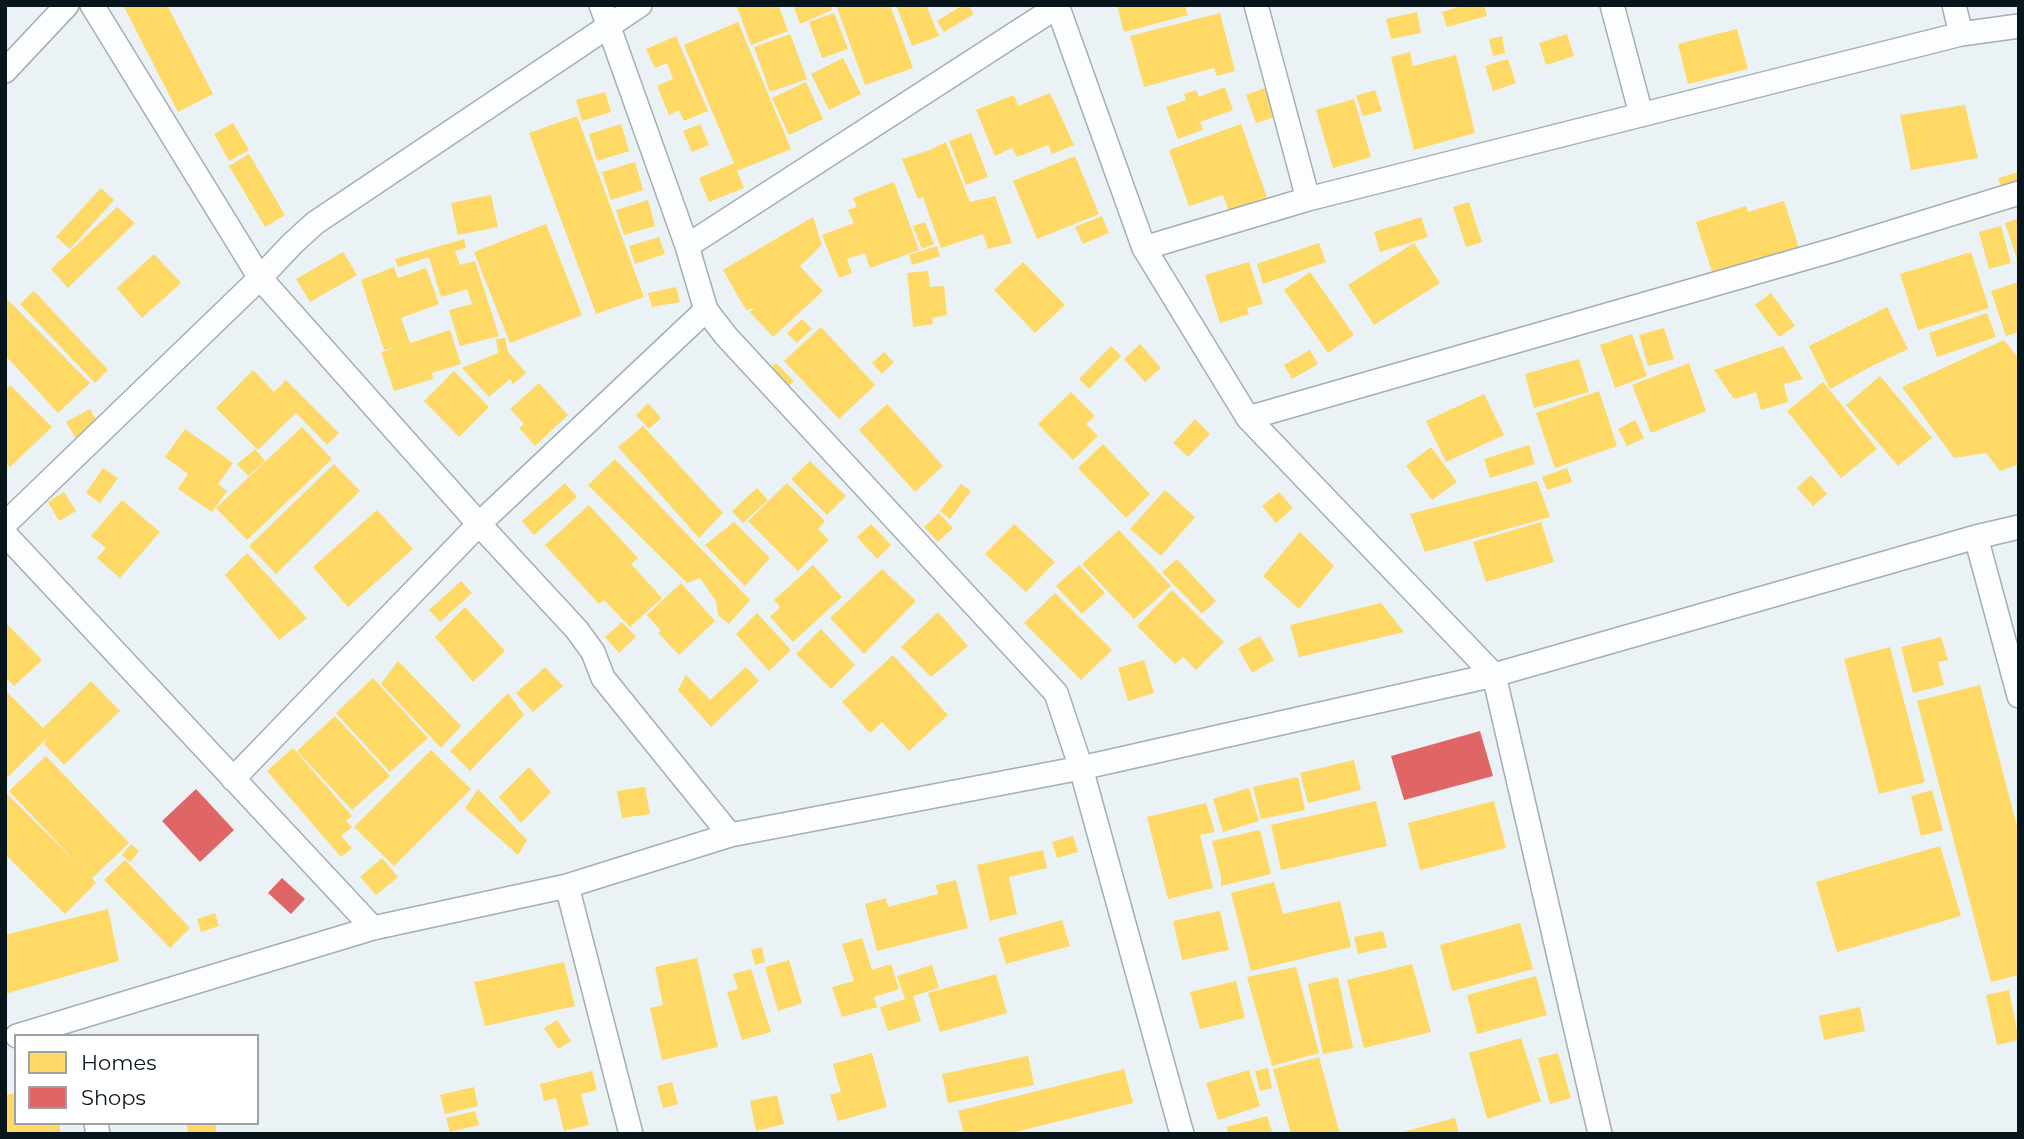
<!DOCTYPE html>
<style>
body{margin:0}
#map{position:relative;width:2024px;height:1139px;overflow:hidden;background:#eaf2f6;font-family:Montserrat,sans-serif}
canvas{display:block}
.frame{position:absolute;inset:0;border:7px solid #08151b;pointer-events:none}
.legend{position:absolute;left:14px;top:1034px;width:245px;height:91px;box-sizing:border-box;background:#fff;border:2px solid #9ca1a4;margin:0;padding:9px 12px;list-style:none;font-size:21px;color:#08151b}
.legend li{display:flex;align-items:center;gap:14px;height:35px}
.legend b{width:35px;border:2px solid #9ca1a4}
</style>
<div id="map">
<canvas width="2024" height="1139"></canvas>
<div class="frame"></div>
<ul class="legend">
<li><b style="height:19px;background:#ffd966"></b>Homes</li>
<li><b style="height:19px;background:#e06666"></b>Shops</li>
</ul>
</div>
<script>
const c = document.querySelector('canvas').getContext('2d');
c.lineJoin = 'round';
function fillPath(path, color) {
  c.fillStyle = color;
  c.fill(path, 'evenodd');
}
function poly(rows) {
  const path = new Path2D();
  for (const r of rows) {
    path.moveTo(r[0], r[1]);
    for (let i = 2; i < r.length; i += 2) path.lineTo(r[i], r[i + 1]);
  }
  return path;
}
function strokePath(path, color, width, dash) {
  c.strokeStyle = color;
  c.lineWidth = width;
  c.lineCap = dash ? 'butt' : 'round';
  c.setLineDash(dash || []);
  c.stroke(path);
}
fillPath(poly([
 [123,5,167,5,213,94,178,112],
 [741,5,778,5,788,31,751,45,737,7],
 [793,5,830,5,832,10,800,24],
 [836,5,890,5,913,68,865,85],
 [896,5,926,5,939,36,912,46],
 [963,5,968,5,974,14,944,32,937,21],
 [1117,5,1185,5,1188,15,1124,32],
 [1465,5,1484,5,1487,16,1447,27,1442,12],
 [1417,12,1421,33,1391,39,1386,19],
 [834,13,848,49,822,58,809,22],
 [1220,13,1235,71,1217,76,1214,68,1144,87,1130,36],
 [738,22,791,149,737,171,744,188,709,202,699,178,734,163,684,45],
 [1737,29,1748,69,1688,84,1678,44],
 [790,34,807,79,770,92,754,47],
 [1567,34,1574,56,1546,65,1539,43],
 [676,36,708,111,684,121,679,110,669,115,657,86,673,79,667,63,655,68,646,49],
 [1502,36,1505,53,1493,56,1489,39],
 [1410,52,1413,66,1456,55,1475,133,1414,150,1391,57],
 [843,58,861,94,829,110,811,74],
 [1508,59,1516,83,1493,91,1485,66],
 [806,82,823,119,789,135,772,98],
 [1225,87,1233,110,1200,122,1203,130,1178,139,1166,107,1186,100,1184,94,1196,90,1199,97],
 [1268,87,1278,116,1256,123,1246,95],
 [1375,90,1382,111,1363,116,1356,96],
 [605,92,611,112,582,121,576,100],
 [1050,93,1074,145,1052,154,1048,145,1017,157,1012,148,995,156,976,110,1014,95,1018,106],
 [1354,99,1371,157,1333,168,1316,110],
 [1965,105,1978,158,1911,170,1900,115],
 [577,116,644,297,596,314,529,133],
 [233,123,249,150,229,161,214,134],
 [621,124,629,151,597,161,589,134],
 [700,124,709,145,692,152,683,131],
 [1241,124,1267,197,1229,211,1223,195,1189,206,1169,150],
 [971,133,988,177,966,185,949,141],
 [946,142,970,202,995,196,1012,243,988,249,983,234,941,248,923,197,918,199,902,159,930,150],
 [249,154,285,215,265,227,229,166],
 [1075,156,1099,214,1037,239,1013,181],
 [635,162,643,190,611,200,602,172],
 [2019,172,2019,190,2004,194,1998,178],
 [894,182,919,250,870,268,865,253,847,259,852,273,839,278,822,235,854,223,848,210,857,207,853,198],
 [101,188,114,200,70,249,56,237],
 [491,195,498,227,458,235,451,203],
 [648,200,655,226,624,235,616,210],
 [1784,201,1799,248,1713,275,1696,222,1746,206,1748,212],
 [1469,202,1482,242,1466,247,1453,207],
 [117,207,135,223,68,288,51,269],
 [1102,216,1109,233,1083,244,1075,227],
 [813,217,822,245,800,266,823,291,773,337,750,312,755,308,746,310,723,270],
 [1421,217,1428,237,1380,252,1374,232],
 [2019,218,2019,259,2017,259,2005,223],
 [925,222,934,244,922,249,913,226],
 [546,224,582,315,510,343,474,252],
 [2001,226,2011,263,1989,269,1979,232],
 [659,237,665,254,635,264,629,246],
 [464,239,466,248,455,251,460,265,475,261,499,336,460,346,449,310,472,304,467,289,441,297,429,257,398,267,395,259],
 [1319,243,1326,262,1263,284,1257,264],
 [1414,243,1440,283,1374,325,1348,285],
 [937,246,940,256,912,265,909,255],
 [343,252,357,275,310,302,296,279],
 [1971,252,1989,308,1918,330,1900,274],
 [154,254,181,283,142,318,117,288],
 [1023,262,1065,305,1035,333,994,290],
 [1249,262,1263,304,1247,308,1249,314,1220,323,1205,275],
 [394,267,398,278,426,268,439,304,401,318,410,343,450,330,461,364,432,373,433,379,394,391,381,352,398,347,384,350,361,280],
 [928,271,930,287,944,286,947,315,932,318,933,324,913,327,907,273],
 [1310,272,1354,335,1328,353,1284,290],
 [2019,282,2019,332,2006,336,1991,291],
 [676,287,680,302,652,307,648,293],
 [34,291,108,370,95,383,20,304],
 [1771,293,1795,326,1779,337,1755,305],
 [8,300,90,383,58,413,5,355,5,302],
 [1887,307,1908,349,1870,367,1830,389,1809,346],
 [1987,313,1996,337,1937,357,1929,333],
 [802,319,812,329,797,343,787,333],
 [821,327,875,385,839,419,784,361],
 [1664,328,1674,359,1648,366,1639,335],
 [1632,334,1647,376,1615,388,1600,345],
 [505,338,508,352,526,373,513,384,510,379,489,397,462,368,498,353,496,339],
 [2004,340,2019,359,2019,464,2000,471,1986,453,1954,458,1902,387],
 [1140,344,1161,368,1145,382,1124,359],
 [1111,346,1121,356,1089,389,1079,379],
 [1783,346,1803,379,1784,384,1788,402,1761,410,1756,392,1734,399,1714,370],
 [1310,350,1318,364,1292,379,1284,365],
 [884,352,894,362,882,374,872,363],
 [1579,359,1589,392,1534,408,1525,374],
 [776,363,794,381,783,392,765,374],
 [1689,363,1706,411,1651,433,1632,385],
 [253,370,274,392,286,380,339,433,327,445,296,413,258,450,216,408],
 [454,371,489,407,459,437,424,401],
 [1880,376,1932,438,1898,466,1846,405],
 [1823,382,1877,449,1841,478,1787,411],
 [539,383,568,415,535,446,519,428,524,424,510,409],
 [10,385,52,427,10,467,5,462,5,390],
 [1599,391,1617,446,1555,468,1536,413],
 [1071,392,1095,416,1086,424,1098,436,1073,460,1038,424],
 [1484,394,1504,435,1446,462,1426,421],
 [648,403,661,418,649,429,636,415],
 [887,404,943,466,915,492,859,430],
 [90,409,100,427,77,440,66,422],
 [1195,419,1210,434,1188,457,1173,443],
 [1635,420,1644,438,1627,446,1618,429],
 [643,426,723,513,699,538,618,447],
 [302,427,332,459,247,540,216,508],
 [185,429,233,463,218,484,227,491,212,512,178,489,188,474,165,457],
 [1103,444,1150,494,1126,518,1078,468],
 [1529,445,1535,464,1490,478,1484,459],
 [1431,447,1457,482,1432,500,1406,466],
 [255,449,265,461,248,476,237,464],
 [615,459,750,600,729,624,718,615,716,601,700,578,687,583,588,485],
 [810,461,846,496,827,515,791,479],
 [334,464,360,491,276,574,249,546],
 [103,468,118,478,100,503,86,493],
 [1567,468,1572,482,1547,490,1542,477],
 [1811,475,1827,494,1813,506,1797,488],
 [1537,481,1550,517,1425,552,1410,514],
 [565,483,577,497,534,535,522,521],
 [787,483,825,521,818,529,829,540,798,571,748,521],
 [961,484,971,491,950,519,940,511],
 [757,488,768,500,743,523,732,511],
 [1165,490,1195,517,1161,556,1130,529],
 [64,492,76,511,59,521,48,502],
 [1279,492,1293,508,1276,523,1262,506],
 [122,500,160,532,120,578,97,558,106,548,91,536],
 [589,505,638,558,631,564,662,598,630,627,604,600,599,604,545,545],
 [377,510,413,549,348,607,313,567],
 [939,513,953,528,938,542,924,527],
 [734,522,770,558,745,586,705,545],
 [1541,522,1554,562,1486,582,1473,542],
 [871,524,891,545,877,559,857,537],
 [1014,524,1055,562,1026,592,985,554],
 [1119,530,1171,586,1134,619,1082,564],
 [1300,532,1334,566,1299,609,1263,576],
 [247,553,307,618,279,640,225,575],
 [1177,559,1216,601,1202,614,1162,572],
 [813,565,842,597,793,642,770,617,780,607,774,600],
 [1079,565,1105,593,1082,614,1056,586],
 [882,569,916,601,864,654,830,618],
 [461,581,472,593,440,622,429,610],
 [681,583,715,621,679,655,658,633,661,631,647,615],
 [1172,590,1224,642,1196,670,1183,657,1175,664,1137,626],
 [1055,593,1112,650,1081,680,1024,623],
 [1381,603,1404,632,1299,657,1290,625],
 [465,607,505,651,473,682,435,637],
 [938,612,968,646,931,677,901,647],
 [757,613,791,650,769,671,736,634],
 [5,622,42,660,14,686,5,677],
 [622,622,636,637,619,653,605,637],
 [821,629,855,665,831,689,796,654],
 [1260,636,1274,660,1252,673,1238,648],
 [1941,637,1948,660,1938,662,1944,685,1913,693,1901,647],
 [1890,647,1925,782,1879,794,1844,659],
 [893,655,948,715,909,751,882,722,870,733,842,702],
 [1144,660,1154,693,1128,701,1118,668],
 [398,661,461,726,441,748,381,684],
 [545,667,563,686,533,712,516,693],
 [746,667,759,681,711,727,678,690,686,675,710,700],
 [373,678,428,738,390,772,336,713],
 [91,681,120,711,64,765,44,744,48,737,8,777,5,774,5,690,43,728],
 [1980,685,2019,834,2019,975,1991,982,1917,701],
 [508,693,524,715,470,771,450,751],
 [335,716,390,776,352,810,297,751],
 [293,748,352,816,346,821,352,827,341,836,352,848,341,857,267,771],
 [431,750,471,789,394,866,354,827],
 [46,756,129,843,92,878,96,883,65,914,5,854,5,792,75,861,9,791],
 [1354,760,1361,790,1308,803,1300,773],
 [529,767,551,792,521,823,499,797],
 [1298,777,1305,810,1261,819,1253,787],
 [645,787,650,814,622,818,617,791],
 [1249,788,1259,821,1223,832,1213,799],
 [478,789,527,840,518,855,465,808],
 [1932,790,1943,830,1921,836,1911,796],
 [1376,801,1387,846,1281,870,1271,825],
 [1494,801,1506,848,1420,870,1408,823],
 [1206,803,1215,832,1200,835,1213,888,1168,899,1147,817],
 [1260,830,1271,874,1221,886,1221,877,1212,841],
 [1073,836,1078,852,1057,858,1052,842],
 [131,844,139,851,130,862,122,855],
 [1940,846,1961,916,1837,952,1816,882],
 [1043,850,1047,868,1009,877,1017,914,990,921,977,865],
 [382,858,398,877,376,895,360,877],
 [125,860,190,928,170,948,104,880],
 [956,880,968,928,877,951,865,904,886,898,888,907,938,894,936,885],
 [1274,882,1283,914,1340,901,1351,947,1251,971,1231,893],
 [108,909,119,961,5,994,5,935],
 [1220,911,1229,950,1182,960,1173,921],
 [215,913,219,926,201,932,197,919],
 [1062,920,1070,946,1006,964,998,938],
 [1520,923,1533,969,1452,991,1440,945],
 [1383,931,1387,947,1358,954,1354,937],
 [862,938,872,970,891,964,899,989,874,997,877,1007,842,1017,832,987,854,981,842,944],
 [762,947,765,962,755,965,751,950],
 [697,958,718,1047,662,1060,650,1008,663,1005,655,967],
 [789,960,802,1003,778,1011,765,967],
 [564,962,575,1006,485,1026,474,982],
 [1412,964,1431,1032,1364,1048,1347,980],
 [932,965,939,988,913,996,921,1021,888,1031,880,1007,905,999,897,976],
 [1296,967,1319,1053,1272,1066,1247,977],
 [751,969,771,1032,742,1040,727,992,738,989,733,974],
 [996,974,1007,1013,940,1032,928,993],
 [1536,976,1547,1015,1477,1034,1467,995],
 [1338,977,1353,1048,1323,1054,1308,984],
 [1236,981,1245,1018,1200,1029,1190,992],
 [2009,990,2019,1040,1997,1045,1986,995],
 [1860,1007,1865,1031,1824,1040,1819,1016],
 [557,1020,571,1041,558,1049,544,1028],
 [1521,1038,1541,1101,1487,1119,1469,1053],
 [872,1053,887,1107,838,1121,830,1095,841,1092,833,1064],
 [1558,1053,1571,1098,1550,1104,1538,1058],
 [1028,1056,1034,1085,948,1103,942,1074],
 [1319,1057,1340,1134,1291,1134,1273,1069],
 [1268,1068,1272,1088,1260,1091,1255,1071],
 [1124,1069,1133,1103,1007,1134,964,1134,958,1111],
 [1249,1070,1260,1106,1218,1120,1206,1083],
 [592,1071,597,1090,581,1094,589,1125,564,1131,556,1098,544,1101,540,1084],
 [672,1082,678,1104,663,1108,657,1086],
 [474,1087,478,1106,445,1114,440,1095],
 [16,1093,16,1123,59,1123,61,1134,5,1134,5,1095],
 [777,1095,784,1124,756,1131,750,1101],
 [475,1111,479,1125,450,1132,446,1118],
 [1267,1116,1273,1134,1228,1134,1227,1127],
 [1455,1118,1459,1134,1399,1134,1399,1133],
 [198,1123,215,1123,217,1134,188,1134,187,1125]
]), '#ffd966');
fillPath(poly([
 [1480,731,1493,776,1404,800,1391,756],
 [196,789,234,830,200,862,162,821],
 [282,878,305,899,291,914,268,893]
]), '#e06666');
const street = poly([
 [92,5,260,278,479,524,577,630,593,652,603,678,730,835],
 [601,5,687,246,706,310,726,336,1056,693,1081,768,1182,1134],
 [1057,5,1144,248,1248,418,1494,675,1600,1134],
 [1256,5,1308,199],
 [1612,5,1641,114],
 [1954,5,1961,34],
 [5,71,67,5],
 [687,246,1058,6],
 [1144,248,1308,199,1961,34,2019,26],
 [1248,418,1837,249,2019,193],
 [5,524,260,278,292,244,315,223,640,5],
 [5,534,373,928],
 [1976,537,2019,696],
 [233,779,479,524,706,310],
 [567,886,631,1134],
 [17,1036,373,928,567,886,730,835,1081,768,1494,675,1976,537,2019,527],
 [96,1123,98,1134]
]);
strokePath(street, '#a4aeb3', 26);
strokePath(street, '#fcfdfe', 23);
</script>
